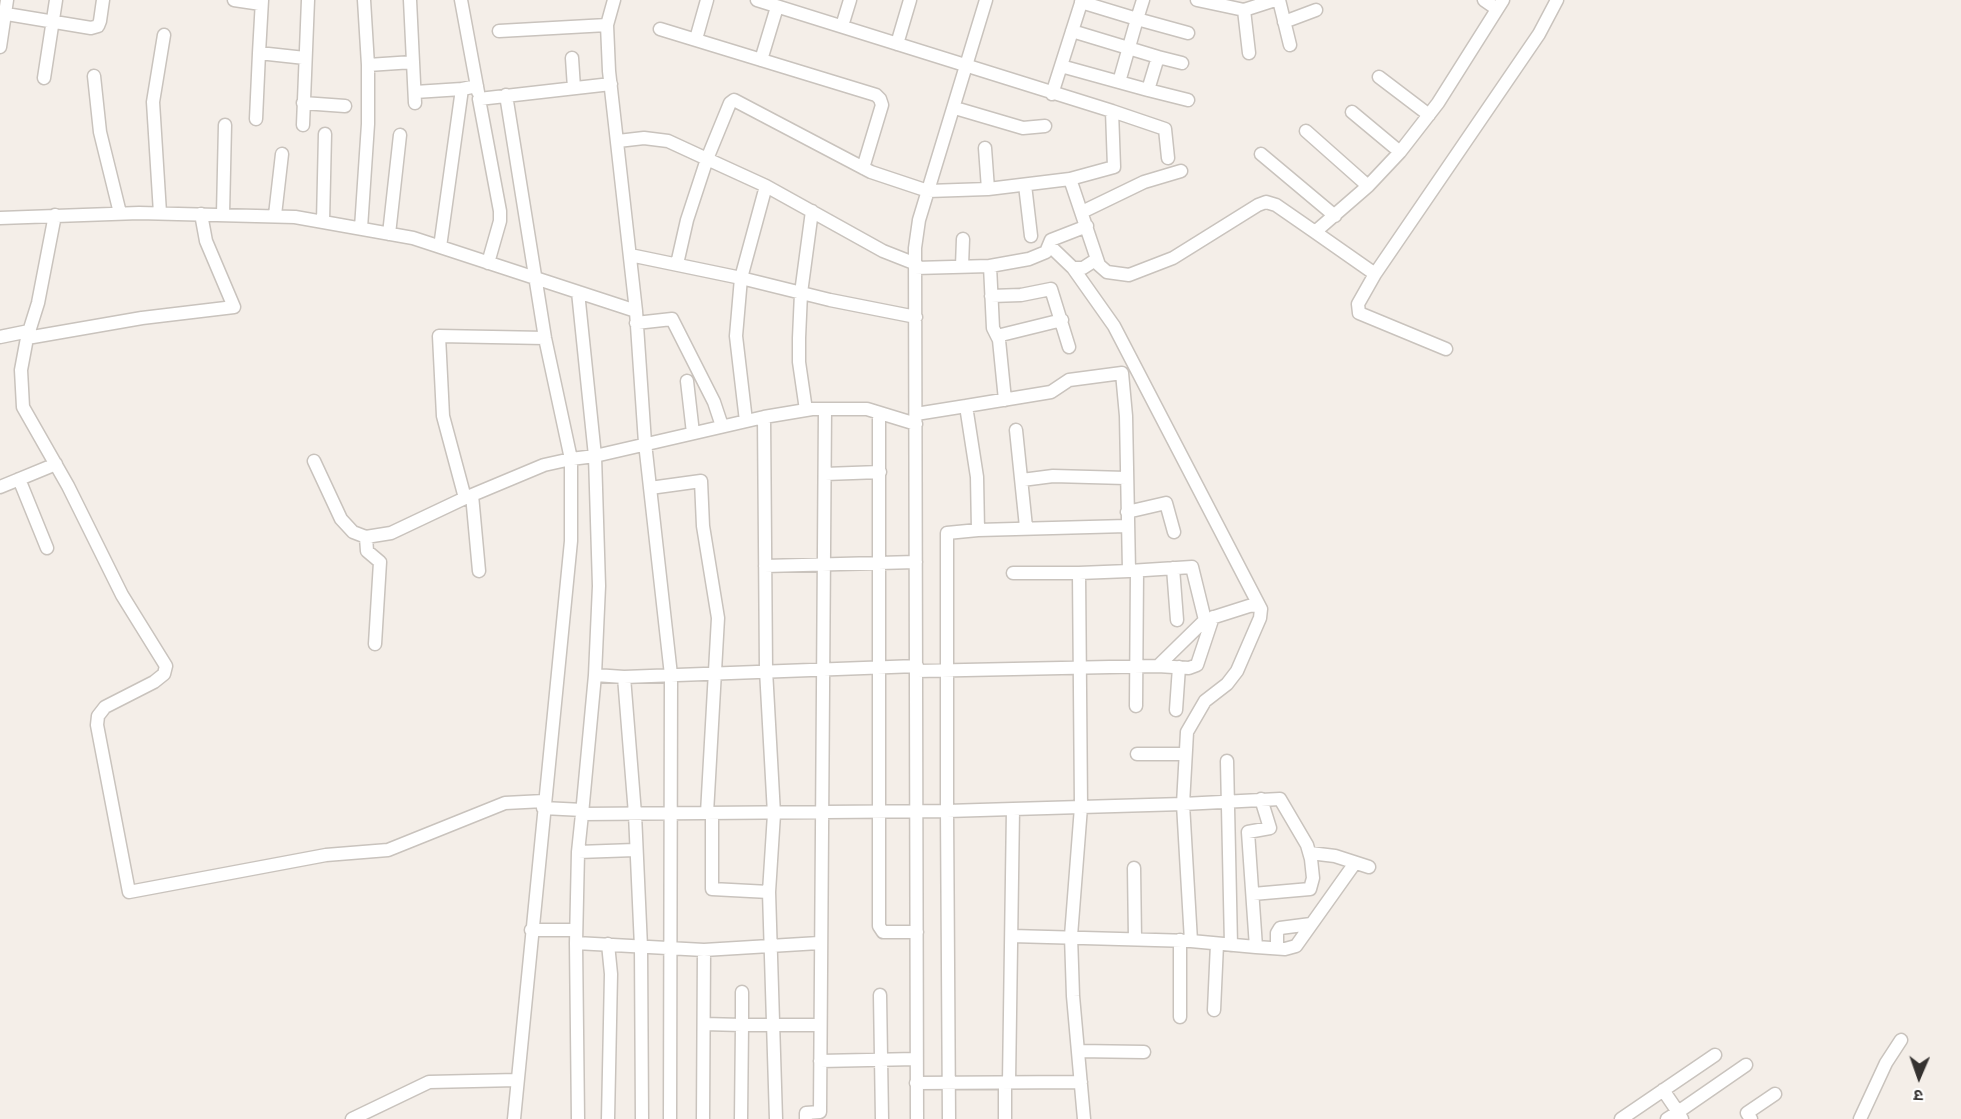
<!DOCTYPE html>
<meta charset="utf-8">
<style>
body{margin:0}
#map{position:relative;width:1961px;height:1119px;overflow:hidden;background:#f4eee8;font-family:"Roboto Condensed","Noto Sans Devanagari",sans-serif}
canvas{display:block}
.north{position:absolute;left:1889px;top:1047px;width:60px;height:60px;-webkit-text-stroke:4px #fff;paint-order:stroke;rotate:182deg;font-size:16px;font-weight:700;line-height:24px;text-align:center;color:#353230}
.north::after{content:'';display:block;margin:auto;width:21px;height:27px;background:#353230;clip-path:polygon(50% 0,100% 100%,50% 72%,0 100%)}
</style>
<div id="map">
<canvas width="1961" height="1119"></canvas>
<div class="north">उ</div>
</div>
<script>
const c = document.querySelector('canvas').getContext('2d');
c.lineJoin = 'round';
function poly(rows) {
  const path = new Path2D();
  for (const r of rows) {
    path.moveTo(r[0], r[1]);
    for (let i = 2; i < r.length; i += 2) path.lineTo(r[i], r[i + 1]);
  }
  return path;
}
function strokePath(path, color, width, dash) {
  c.strokeStyle = color;
  c.lineWidth = width;
  c.lineCap = dash ? 'butt' : 'round';
  c.setLineDash(dash || []);
  c.stroke(path);
}
const minor = poly([
 [234,0,261,4],
 [364,0,368,65],
 [410,0,413,62],
 [461,0,478,92],
 [614,0,607,25,609,71,636,311],
 [757,0,1112,111],
 [1143,0,1137,19,1188,33],
 [1197,0,1244,10,1275,0],
 [1279,0,1290,45],
 [1484,0,1497,9],
 [1081,2,1137,19,1119,82],
 [1244,10,1249,53],
 [0,13,91,28,98,26,100,21,103,0],
 [1284,22,1316,10],
 [842,26,850,0],
 [660,29,876,95,880,99,882,105,863,168],
 [499,31,607,25],
 [696,39,707,0],
 [897,44,910,0],
 [0,47,7,0],
 [259,53,262,0],
 [1158,57,1182,63],
 [572,58,574,88],
 [761,60,777,7],
 [1061,66,1148,90,1158,57,1072,31],
 [94,76,100,132,120,213],
 [1379,77,1429,115],
 [44,78,56,0],
 [1148,90,1188,100],
 [415,92,462,89],
 [1052,94,1082,0],
 [303,103,345,106],
 [955,108,1023,128,1045,126],
 [1352,112,1400,152],
 [256,119,259,53,305,58],
 [303,125,308,0],
 [1306,131,1368,186],
 [618,141,644,138,668,141,707,159,730,103,734,100,871,172,928,191,988,189,1070,179,1099,265,1107,272,1129,275,1173,258,1258,205,1266,202,1276,205,1315,232,1368,186,1400,152,1438,103,1503,0],
 [985,148,988,189],
 [1261,154,1335,216],
 [1070,179,1114,167,1112,111,1165,129,1168,158],
 [1025,185,1031,236],
 [1082,212,1144,182,1181,171],
 [160,213,153,102,164,35],
 [223,214,225,125],
 [55,215,38,303,27,338,21,370,23,407,68,486,122,595,166,666,164,674,154,682,105,707,98,716,97,725,129,892,326,855,388,850,505,803,544,801],
 [275,215,282,154],
 [0,218,139,213,295,217,413,238,636,311,645,443,671,675,670,1119],
 [323,222,325,134],
 [361,228,368,124,368,65,413,62,415,103],
 [1315,232,1375,274,1539,34,1557,0],
 [389,234,400,135],
 [1049,245,1073,268,1083,268,1097,259],
 [440,247,462,89,477,86],
 [630,255,741,278,766,186,883,251,916,264],
 [488,263,500,221,500,211,479,99,611,84],
 [677,264,687,220,707,159,766,186],
 [962,266,963,239],
 [990,266,1029,259,1046,252,1051,240,1087,226],
 [915,268,990,266,993,328,999,340,1005,400],
 [1073,268,1114,326,1261,609],
 [1375,274,1358,304,1359,313,1446,349],
 [578,292,595,456,599,586,595,675,582,814,947,811,949,1119],
 [991,296,1021,295,1051,289,1069,347],
 [636,323,672,319,714,402,722,426],
 [997,336,1062,320],
 [0,337,29,331],
 [27,338,142,318,234,307,206,241,201,214],
 [687,381,693,433],
 [806,410,799,362,799,338,801,293,812,211],
 [879,413,879,926,883,932,917,932],
 [916,414,966,406,977,477,978,530,947,533,947,811,1013,809,1009,1082],
 [764,417,766,670,774,814,769,892,776,1119],
 [746,421,736,336,741,278,830,300,916,317],
 [1016,430,1026,527],
 [314,461,341,519,353,532,366,537,391,533,465,498,544,465,571,459,545,338,506,95],
 [825,474,880,472],
 [19,479,47,548],
 [1022,480,1053,476,1126,478],
 [0,487,56,464],
 [650,488,701,481,703,526,718,618,707,813],
 [472,495,479,571],
 [465,498,443,416,439,336,545,338],
 [1127,512,1166,503,1174,532],
 [978,530,1127,526],
 [366,537,367,551,380,562,375,644],
 [765,566,916,562],
 [1173,568,1177,620],
 [1013,573,1079,573],
 [1205,620,1249,606,1256,605,1261,609,1260,618,1237,671,1227,684,1205,701,1187,732,1183,804,1280,799,1307,845,1311,859,1313,878,1310,889,1253,894],
 [1158,666,1189,668,1197,665,1213,617],
 [917,671,1158,666,1205,620,1192,567,1129,571,1126,416,1122,373,1069,380,1051,392,966,406],
 [595,675,624,677,635,814,641,947,642,1119],
 [624,677,917,666],
 [1136,706,1137,571],
 [1176,710,1179,667],
 [1137,754,1184,754],
 [1227,761,1231,945],
 [543,808,583,810],
 [1013,809,1183,804,1191,941,1256,947,1248,832,1270,828,1261,799],
 [712,813,712,889,769,892],
 [582,814,578,852,576,943,704,950,819,943],
 [578,852,635,850],
 [1310,853,1335,856,1369,867],
 [1134,868,1135,939],
 [531,930,576,930],
 [1012,936,1191,941],
 [1180,940,1180,1017],
 [576,943,578,1119],
 [1256,947,1285,949,1296,946,1355,863],
 [1277,948,1277,933,1280,928,1311,924],
 [880,995,882,1119],
 [1214,1010,1217,944],
 [704,1024,742,1025,742,992],
 [1078,1051,1144,1052],
 [820,1061,916,1059],
 [1005,1082,1005,1119],
 [916,1083,1081,1082],
 [1663,1090,1678,1112,1746,1065],
 [352,1119,429,1082,517,1080],
 [514,1119,571,541,571,459,595,456,764,417,812,409,867,409,916,424],
 [608,1119,611,974,608,944],
 [703,1119,704,950],
 [741,1119,742,1025,820,1025],
 [806,1119,806,1113,820,1112,825,409],
 [917,1119,915,248,919,220,986,0],
 [1084,1119,1073,996,1071,936,1081,807,1079,573,1129,571],
 [1621,1119,1715,1055],
 [1667,1119,1678,1112,1682,1119],
 [1751,1119,1747,1113,1775,1094],
 [1860,1119,1886,1063,1901,1040]
]);
strokePath(minor, '#c9c3bd', 15);
strokePath(minor, '#fff', 12);
</script>
